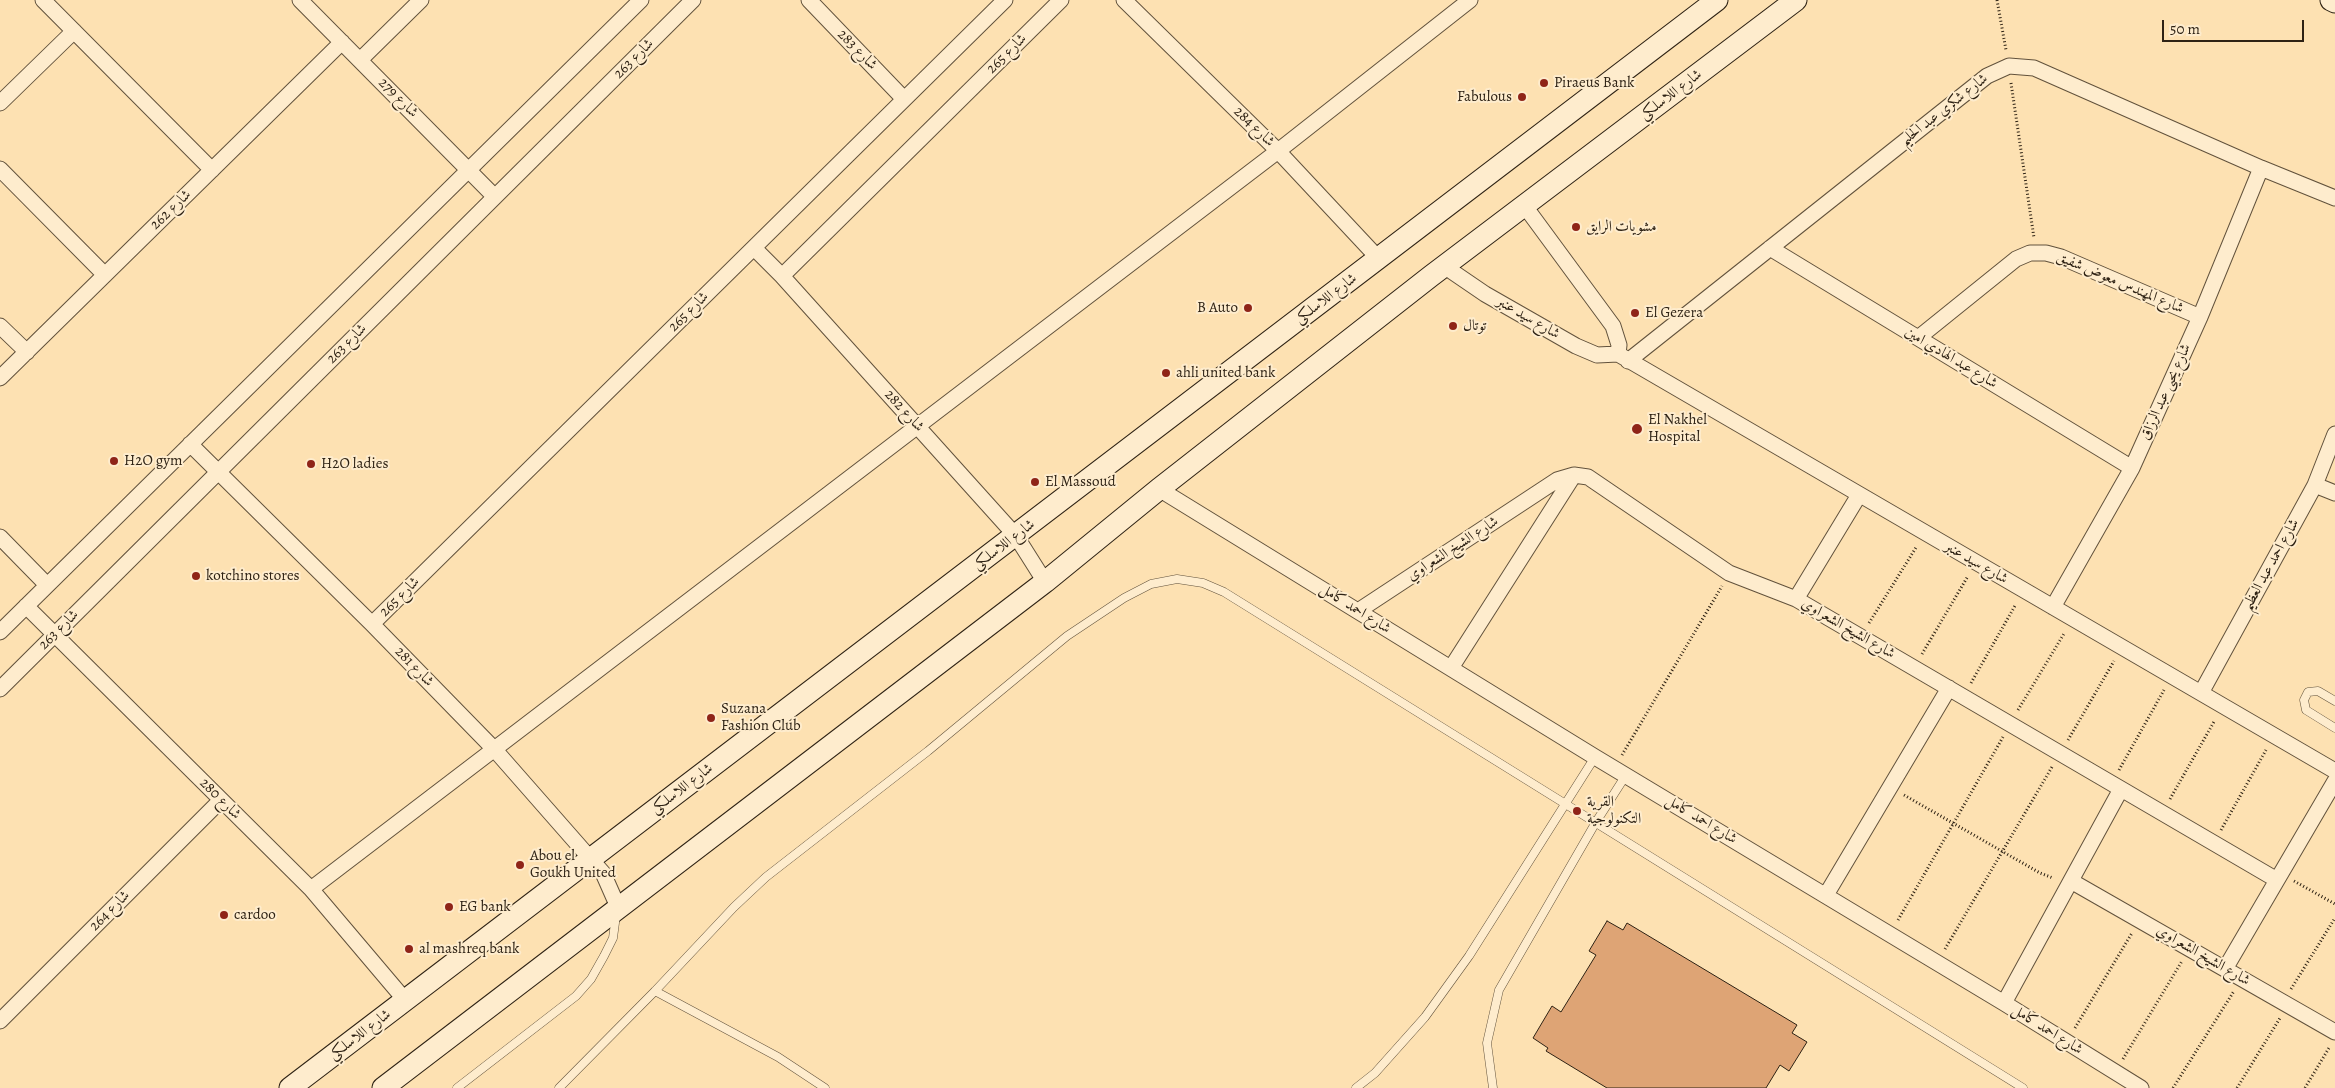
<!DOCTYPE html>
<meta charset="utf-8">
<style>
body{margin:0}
#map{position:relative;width:2335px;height:1088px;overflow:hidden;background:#fde1b2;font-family:Alegreya,serif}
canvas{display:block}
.scale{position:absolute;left:2162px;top:20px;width:142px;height:22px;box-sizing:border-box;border:2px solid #2e2214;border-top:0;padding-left:6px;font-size:15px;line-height:18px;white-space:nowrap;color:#2e2214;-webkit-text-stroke:4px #feeccd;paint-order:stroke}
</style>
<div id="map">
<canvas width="2335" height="1088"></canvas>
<div class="scale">50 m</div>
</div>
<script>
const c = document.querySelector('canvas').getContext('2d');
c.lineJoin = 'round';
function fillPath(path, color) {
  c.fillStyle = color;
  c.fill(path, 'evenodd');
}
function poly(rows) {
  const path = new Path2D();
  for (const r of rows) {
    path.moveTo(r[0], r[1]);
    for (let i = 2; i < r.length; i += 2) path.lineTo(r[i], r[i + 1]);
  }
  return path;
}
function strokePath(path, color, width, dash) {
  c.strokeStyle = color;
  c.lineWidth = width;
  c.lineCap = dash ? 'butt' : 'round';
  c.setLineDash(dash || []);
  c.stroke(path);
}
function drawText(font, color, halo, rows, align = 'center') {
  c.font = font + ' Alegreya,Amiri,serif';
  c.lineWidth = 4;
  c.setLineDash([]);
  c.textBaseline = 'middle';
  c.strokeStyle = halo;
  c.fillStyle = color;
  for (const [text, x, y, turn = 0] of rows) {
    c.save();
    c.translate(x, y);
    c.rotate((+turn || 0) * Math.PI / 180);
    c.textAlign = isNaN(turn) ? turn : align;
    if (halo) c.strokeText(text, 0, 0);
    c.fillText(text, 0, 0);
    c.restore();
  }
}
const building = poly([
 [1607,921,1623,930,1627,923,1797,1025,1792,1033,1807,1042,1789,1071,1780,1065,1766,1088,1607,1088,1546,1051,1548,1048,1533,1038,1552,1006,1561,1012,1596,955,1589,951,1607,921]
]);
fillPath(building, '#dea475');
strokePath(building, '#2e2214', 1);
const lane = poly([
 [2335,701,2318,691,2308,692,2304,700,2306,710,2335,728],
 [655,991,778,1057,825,1088],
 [457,1088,576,996,591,979,604,956,613,938,616,915],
 [559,1088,655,991,734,907,766,877,928,751,1067,636,1124,598,1151,584,1177,579,1203,583,1224,592,2023,1088],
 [1356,1088,1375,1073,1425,1017,1469,956,1595,757],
 [1493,1088,1487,1043,1499,990,1596,822,1626,775]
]);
const street = poly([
 [43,0,212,170],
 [300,0,495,197],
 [809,0,904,99],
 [1124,0,1278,151,1379,259],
 [360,60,421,0],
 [0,103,74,31],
 [0,169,105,275],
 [1524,205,1613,326,1619,345,1618,354],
 [754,248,782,276,1016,536,1045,582],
 [1770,248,2132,468],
 [1444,266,1485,294,1576,346,1597,355,1618,354,2335,771],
 [782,276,1061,0],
 [0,326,27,352],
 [1918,338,2016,259,2030,253,2046,253,2061,257,2200,317],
 [1628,361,1987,76,2009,66,2034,68,2261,168,2335,198],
 [0,378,342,42],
 [190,444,372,624,495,750,603,873,618,907],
 [2315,485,2335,493],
 [1159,489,1595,757,2004,1003,2141,1088],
 [0,537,47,585],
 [1796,599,1859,495],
 [26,606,311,889,405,1000],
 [2053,607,2132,468,2200,317,2261,168],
 [1358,611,1557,480,1574,475,1588,477,1729,573,1796,599,2277,880],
 [372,624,1005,0],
 [0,632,641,0],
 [1451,668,1574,475],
 [0,689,693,0],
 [2201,693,2315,485,2335,434],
 [2071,881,2335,1032],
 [311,889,1278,151,1470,0],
 [1826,895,1949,688],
 [2225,969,2335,781],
 [2004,1003,2121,789],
 [0,1021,221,800]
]);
const secondary = poly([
 [2331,0,2335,2],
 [290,1088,1717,0],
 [383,1088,1045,582,1159,489,1431,276,1796,0]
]);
strokePath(lane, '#62523c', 9);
strokePath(street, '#62523c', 17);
strokePath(secondary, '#2e2214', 23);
strokePath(poly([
 [1997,0,2006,50],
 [2011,83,2034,238],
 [1869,623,1917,546],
 [1922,654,1968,576],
 [1971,683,2016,604],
 [2018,710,2065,632],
 [2068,740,2114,661],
 [1622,755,1722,586],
 [2119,770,2164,690],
 [1904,795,2040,873,2053,878],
 [2170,799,2215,720],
 [2221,830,2266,750],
 [2294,881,2335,904],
 [1898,920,2003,737],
 [1945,949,2052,767],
 [2291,989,2335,918],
 [2075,1028,2132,933],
 [2123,1059,2182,961],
 [2173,1088,2234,991],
 [2237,1088,2280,1018],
 [2305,1088,2329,1048]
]), '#2e2214', 3, [1, 2.5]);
strokePath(lane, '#feeccd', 8);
strokePath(street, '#feeccd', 15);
strokePath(secondary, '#feeccd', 21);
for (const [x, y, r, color] of [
 [1544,83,5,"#8f2418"],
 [1522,97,5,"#8f2418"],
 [1576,227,5,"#8f2418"],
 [1248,308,5,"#8f2418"],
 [1635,313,5,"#8f2418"],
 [1453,326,5,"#8f2418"],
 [1166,373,5,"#8f2418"],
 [1637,429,6,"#8f2418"],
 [114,461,5,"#8f2418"],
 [311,464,5,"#8f2418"],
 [1035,482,5,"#8f2418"],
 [196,576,5,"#8f2418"],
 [711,718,5,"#8f2418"],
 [1577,811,5,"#8f2418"],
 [520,865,5,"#8f2418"],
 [449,907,5,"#8f2418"],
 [224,915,5,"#8f2418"],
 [409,949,5,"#8f2418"]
]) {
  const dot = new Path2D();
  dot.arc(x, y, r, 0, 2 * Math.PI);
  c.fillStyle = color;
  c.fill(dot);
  strokePath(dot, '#feeccd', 2);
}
drawText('15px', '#2e2214', '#feeccd', [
 ["شارع 283",857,50,46],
 ["شارع 265",1007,54,-45],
 ["شارع 263",634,59,-45],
 ["شارع اللاسلكي",1671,95,-37],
 ["شارع 279",398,98,45],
 ["شارع شكري عبد الحليم",1944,110,-38],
 ["شارع 284",1254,127,44],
 ["شارع 262",171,210,-44],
 ["شارع المهندس معوض شفيق",2120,283,23],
 ["شارع اللاسلكي",1326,299,-37],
 ["شارع 265",689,312,-45],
 ["شارع سيد عنبر",1528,318,30],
 ["شارع 263",347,344,-45],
 ["شارع عبد الهادي امين",1951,358,31],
 ["شارع يحيى عبد الرزاق",2166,392,-66],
 ["شارع 282",904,411,48],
 ["شارع اللاسلكي",1004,545,-37],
 ["شارع الشيخ الشعراوي",1453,549,-33],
 ["شارع سيد عنبر",1976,563,30],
 ["شارع احمد عبد العظيم",2271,565,-61],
 ["شارع 265",400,597,-45],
 ["شارع احمد كامل",1355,609,32],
 ["شارع الشيخ الشعراوي",1848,629,30],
 ["شارع 263",59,630,-45],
 ["شارع 281",414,667,46],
 ["شارع اللاسلكي",682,789,-37],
 ["شارع 280",220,799,45],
 ["شارع احمد كامل",1701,820,31],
 ["شارع 264",110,911,-45],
 ["شارع الشيخ الشعراوي",2203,956,30],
 ["شارع احمد كامل",2047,1030,32],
 ["شارع اللاسلكي",360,1035,-37]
]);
drawText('15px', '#2e2214', '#feeccd', [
 ["Piraeus Bank",1554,83],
 ["Fabulous",1512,97,"right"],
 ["مشويات الرايق",1586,227],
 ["B Auto",1238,308,"right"],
 ["El Gezera",1645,313],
 ["توتال",1463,326],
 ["ahli united bank",1176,373],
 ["El Nakhel",1648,420],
 ["Hospital",1648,437],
 ["H2O gym",124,461],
 ["H2O ladies",321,464],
 ["El Massoud",1045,482],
 ["kotchino stores",206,576],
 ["Suzana",721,709],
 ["Fashion Club",721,726],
 ["القرية",1587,802],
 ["التكنولوجية",1587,819],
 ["Abou el",530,856],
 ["Goukh United",530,873],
 ["EG bank",459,907],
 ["cardoo",234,915],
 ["al mashreq bank",419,949]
], 'left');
</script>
